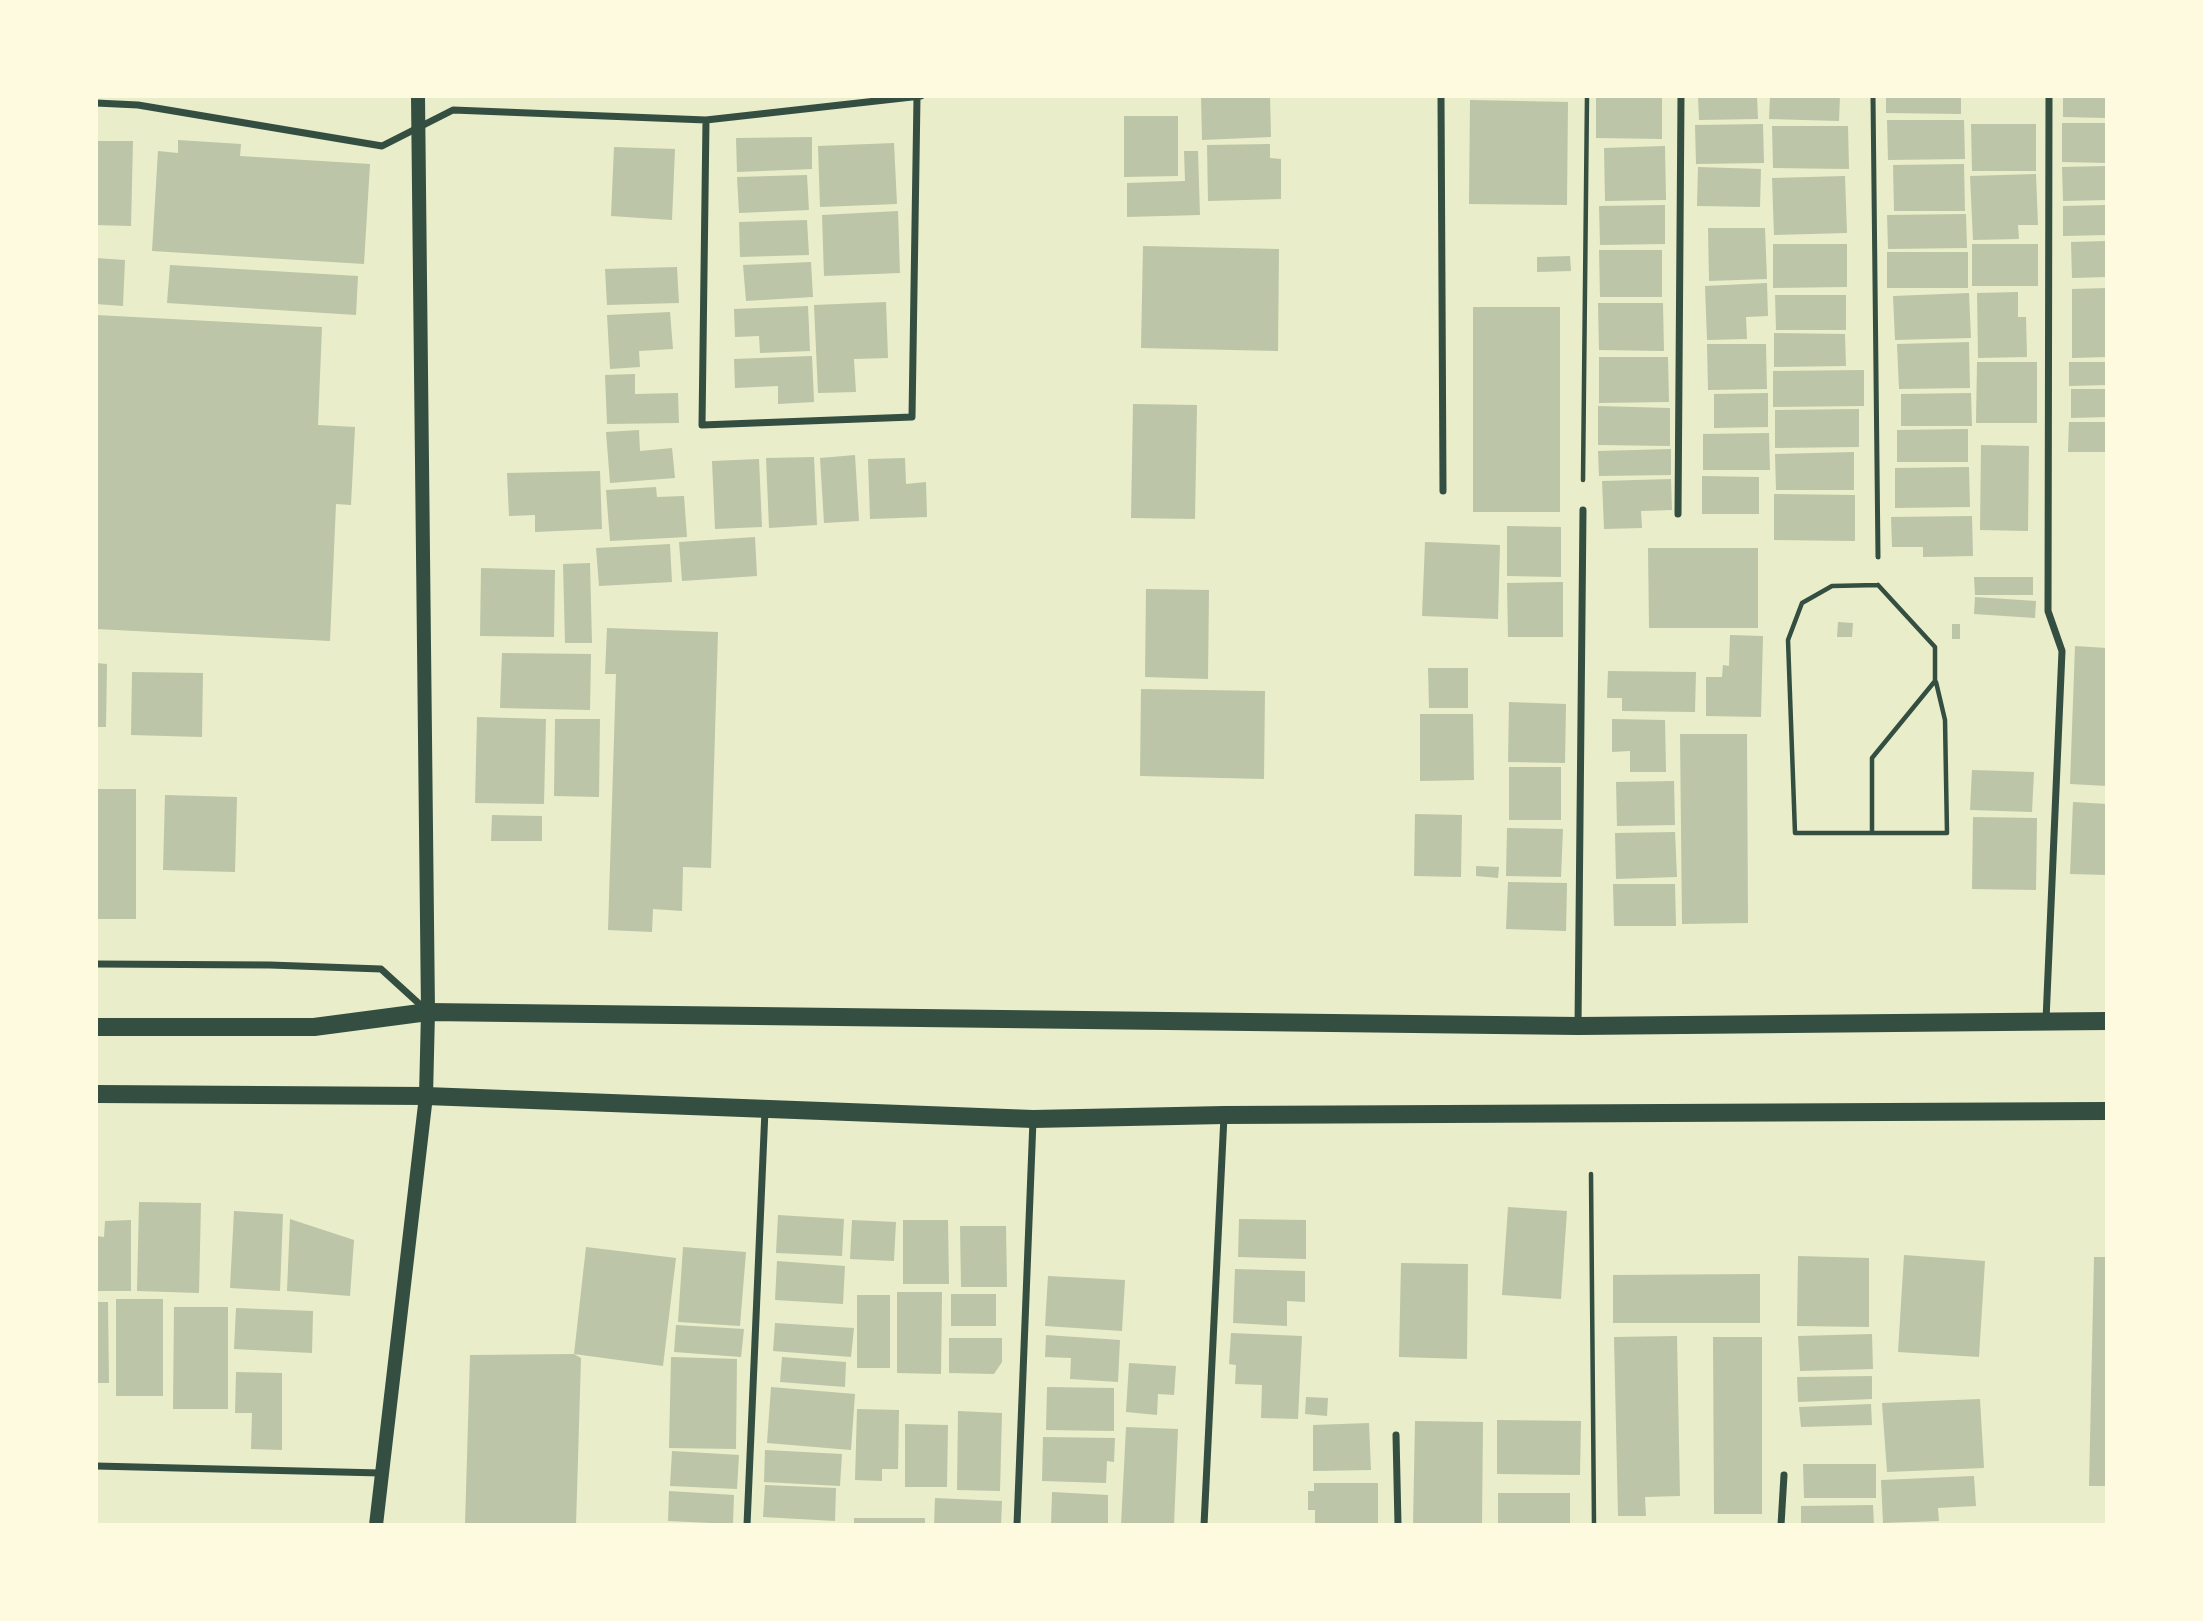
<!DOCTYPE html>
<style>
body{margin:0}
#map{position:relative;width:2203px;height:1621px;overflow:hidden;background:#e9edc9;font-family:"Open Sans",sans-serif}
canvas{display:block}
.frame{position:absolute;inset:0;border:98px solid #fefae0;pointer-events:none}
</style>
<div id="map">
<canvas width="2203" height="1621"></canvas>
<div class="frame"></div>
</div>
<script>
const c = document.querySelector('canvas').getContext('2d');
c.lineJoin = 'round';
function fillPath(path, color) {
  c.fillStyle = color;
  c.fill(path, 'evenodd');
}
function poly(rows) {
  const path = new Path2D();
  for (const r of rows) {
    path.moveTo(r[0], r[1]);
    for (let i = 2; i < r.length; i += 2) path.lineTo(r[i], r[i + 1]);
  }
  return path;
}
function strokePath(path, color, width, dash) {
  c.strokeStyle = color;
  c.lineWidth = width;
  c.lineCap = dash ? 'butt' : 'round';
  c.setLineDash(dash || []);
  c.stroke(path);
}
fillPath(poly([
 [1201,96,1270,96,1271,137,1202,140],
 [1596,96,1662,96,1662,139,1596,138],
 [1698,96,1757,96,1758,119,1699,120],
 [1770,96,1840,96,1839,121,1769,119],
 [1886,96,1961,96,1961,114,1886,113],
 [2063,96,2107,96,2107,118,2063,117],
 [1470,100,1568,102,1567,205,1469,204],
 [1124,116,1178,116,1178,176,1124,177],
 [1887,120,1964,120,1965,159,1888,160],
 [2062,123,2107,123,2107,163,2062,162],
 [1763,124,1764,163,1696,164,1695,125],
 [1971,124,2036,124,2036,171,1972,171],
 [1772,126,1848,126,1849,169,1773,168],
 [812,137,812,169,737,172,736,138],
 [178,140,241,144,240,156,370,164,364,264,152,251,158,151,178,153],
 [96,141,133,141,131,226,96,225],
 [894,143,897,204,820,207,818,146],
 [1270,144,1270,158,1281,159,1281,199,1208,201,1207,145],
 [1665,146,1666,200,1605,201,1604,148],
 [614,147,675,149,672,220,611,216],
 [1184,151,1198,151,1200,215,1127,217,1127,183,1185,181],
 [1964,164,1965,211,1894,211,1893,165],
 [2107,166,2107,200,2063,201,2062,167],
 [1698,167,1761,169,1760,207,1697,206],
 [2036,174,2038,225,2018,225,2019,239,1973,240,1970,176],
 [807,175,809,210,739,213,737,177],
 [1845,176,1847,233,1774,235,1772,178],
 [1665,205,1665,244,1600,245,1599,206],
 [2107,205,2107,235,2063,236,2063,206],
 [898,211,900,273,824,276,822,215],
 [1966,214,1967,248,1888,249,1887,215],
 [807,220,809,255,740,257,739,222],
 [1708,228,1765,228,1767,279,1709,281],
 [2107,241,2107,277,2072,278,2071,242],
 [1773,244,1847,244,1847,287,1773,288],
 [1972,244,2038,244,2038,286,1972,286],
 [1143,246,1279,249,1278,351,1141,348],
 [1599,250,1662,250,1662,297,1600,297],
 [1887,252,1968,252,1968,288,1887,288],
 [1570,256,1571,271,1537,272,1537,257],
 [96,258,125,260,123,306,96,304],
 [811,262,813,297,746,301,743,265],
 [170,265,358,276,356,315,167,303],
 [677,267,679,303,607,305,605,269],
 [1767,283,1768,316,1746,317,1747,339,1707,340,1705,286],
 [2107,288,2107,357,2072,358,2072,289],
 [2018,292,2018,317,2026,317,2027,357,1978,358,1977,293],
 [1969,293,1971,338,1895,340,1893,296],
 [1775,295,1846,295,1846,330,1776,330],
 [886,302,888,358,854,359,856,392,818,393,814,305],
 [1598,303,1663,303,1664,351,1599,350],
 [808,306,810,351,760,353,759,336,735,337,734,309],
 [1473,307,1560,307,1560,512,1473,512],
 [670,312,673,349,639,351,640,367,610,369,607,315],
 [96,315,322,327,318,425,355,427,351,505,336,504,330,641,96,629],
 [1774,333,1845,334,1846,366,1774,367],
 [1969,342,1970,388,1899,389,1897,344],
 [1707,344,1766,344,1767,389,1708,390],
 [812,356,814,402,778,404,778,386,735,388,734,359],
 [1599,357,1668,357,1669,402,1599,403],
 [1977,362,2037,362,2037,423,1976,423],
 [2069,362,2107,362,2107,385,2069,386],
 [1864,370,1864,406,1773,407,1773,371],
 [635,374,635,394,678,393,679,423,607,424,605,375],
 [2071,389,2107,389,2107,417,2071,418],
 [1768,393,1768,427,1714,428,1714,394],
 [1971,393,1972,426,1901,426,1901,394],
 [1133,404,1197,405,1195,519,1131,518],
 [1598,406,1670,408,1670,446,1598,445],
 [1859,409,1859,447,1775,448,1775,410],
 [2069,422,2107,422,2107,452,2068,452],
 [1968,429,1968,462,1897,462,1897,430],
 [639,430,640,451,672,448,675,478,610,483,606,432],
 [1769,433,1770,470,1703,470,1703,434],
 [1981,445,2029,446,2028,531,1980,530],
 [1671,449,1671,475,1599,476,1598,451],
 [1854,452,1854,490,1776,490,1775,454],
 [855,455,859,521,824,523,820,458],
 [814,457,817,525,769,528,766,458],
 [905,458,906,484,926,482,927,517,870,519,868,459],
 [759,459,762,527,715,529,712,461],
 [1969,467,1970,507,1895,508,1895,468],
 [600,471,602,529,535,532,535,515,509,516,507,473],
 [1702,476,1759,477,1759,514,1702,514],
 [1671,479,1672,510,1641,511,1642,528,1604,529,1602,481],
 [656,487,657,497,684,496,687,537,610,541,606,490],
 [1774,494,1855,495,1855,541,1774,540],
 [1972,516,1973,556,1923,557,1923,547,1892,547,1891,517],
 [1507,526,1561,527,1561,577,1507,576],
 [755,537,757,576,682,581,679,542],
 [1425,542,1500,545,1498,619,1422,616],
 [670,544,672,582,599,586,596,548],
 [1648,548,1758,548,1758,628,1649,628],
 [590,563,592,643,565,643,563,564],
 [481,568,555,570,554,637,480,636],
 [1974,577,2033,577,2033,595,1975,595],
 [1563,582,1563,637,1508,637,1507,583],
 [1146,589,1209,590,1208,679,1145,677],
 [1975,597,2036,601,2035,618,1974,614],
 [1838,622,1853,623,1852,637,1837,637],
 [1952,624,1960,624,1960,639,1952,639],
 [607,628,718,632,711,868,683,867,682,911,653,909,652,932,608,930,616,674,605,674],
 [1730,635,1763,636,1761,717,1706,716,1706,677,1722,677,1723,665,1729,666],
 [2075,646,2107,648,2107,786,2070,784],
 [502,653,591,654,590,710,500,708],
 [96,663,107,664,106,727,96,727],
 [1428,668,1468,668,1468,708,1429,708],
 [1608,671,1696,672,1695,712,1622,711,1622,698,1607,698],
 [132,672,203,673,202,737,131,735],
 [1141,689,1265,691,1264,779,1140,776],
 [1509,702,1566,704,1565,763,1508,762],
 [1420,714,1473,714,1474,780,1420,781],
 [477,717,546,719,544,804,475,803],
 [555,719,600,719,599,797,554,796],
 [1612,719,1665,720,1666,772,1630,772,1630,751,1612,752],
 [1680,734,1747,734,1748,923,1682,924],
 [1509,767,1561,767,1561,820,1509,820],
 [1972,770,2034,772,2032,812,1970,810],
 [1674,781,1675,825,1617,826,1616,782],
 [96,789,136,789,136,919,96,919],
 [165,795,237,797,235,872,163,870],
 [2073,802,2107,804,2107,875,2070,874],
 [1415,814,1462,815,1461,877,1414,876],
 [492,815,542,816,542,841,491,841],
 [1973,817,2037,818,2036,890,1972,889],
 [1507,828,1563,829,1561,877,1506,876],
 [1675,832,1677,877,1616,879,1615,833],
 [1476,866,1499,867,1498,878,1476,876],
 [1508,882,1567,883,1566,931,1506,929],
 [1613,884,1675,884,1676,926,1614,926],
 [139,1202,201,1203,199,1293,137,1291],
 [1508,1207,1567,1211,1561,1299,1502,1295],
 [234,1211,283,1214,280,1291,230,1288],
 [778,1215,844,1219,842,1256,776,1253],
 [290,1219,354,1240,350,1296,287,1291],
 [1239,1219,1306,1220,1306,1259,1238,1257],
 [131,1220,131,1291,96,1291,96,1236,104,1237,105,1221],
 [852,1220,896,1222,894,1261,850,1259],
 [903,1220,948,1220,949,1284,903,1284],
 [960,1226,1006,1226,1007,1287,961,1287],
 [586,1247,676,1258,663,1366,574,1354],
 [683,1247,746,1252,740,1326,678,1322],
 [1904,1255,1985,1261,1979,1357,1898,1352],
 [1798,1256,1869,1258,1869,1327,1797,1326],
 [2094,1257,2107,1257,2107,1486,2089,1486],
 [777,1261,845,1266,843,1304,775,1300],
 [1401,1263,1468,1264,1467,1359,1399,1357],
 [1235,1269,1305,1271,1305,1302,1287,1301,1287,1326,1233,1323],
 [1760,1274,1760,1323,1613,1323,1613,1275],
 [1048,1276,1125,1280,1122,1331,1045,1326],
 [897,1292,942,1292,941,1374,897,1373],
 [951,1294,996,1294,996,1326,951,1326],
 [857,1295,890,1295,890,1368,857,1368],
 [116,1299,163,1299,163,1396,116,1396],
 [96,1302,108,1302,109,1383,96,1383],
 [174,1307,228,1307,228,1409,173,1409],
 [236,1308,313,1311,312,1353,234,1349],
 [775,1323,854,1328,851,1357,773,1351],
 [676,1325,744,1329,741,1357,674,1352],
 [1231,1333,1302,1336,1298,1419,1261,1418,1262,1385,1235,1384,1236,1365,1229,1364],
 [1872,1334,1873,1369,1800,1371,1798,1336],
 [1046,1335,1120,1340,1118,1382,1070,1379,1071,1358,1045,1357],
 [1677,1336,1680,1496,1645,1497,1646,1516,1618,1516,1614,1337],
 [1713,1337,1762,1337,1762,1514,1714,1514],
 [949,1338,1002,1338,1002,1362,994,1374,949,1373],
 [574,1354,581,1358,576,1525,465,1525,470,1355],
 [671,1357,737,1359,736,1449,669,1448],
 [782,1357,846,1362,845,1387,780,1382],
 [1129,1363,1176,1366,1174,1395,1158,1394,1157,1415,1126,1412],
 [236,1372,282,1373,282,1450,251,1449,252,1413,235,1413],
 [1872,1376,1872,1399,1798,1402,1797,1377],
 [771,1387,855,1394,851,1450,767,1443],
 [1047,1387,1114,1388,1114,1431,1046,1430],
 [1306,1397,1328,1398,1327,1416,1305,1414],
 [1980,1399,1984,1468,1887,1472,1882,1403],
 [1871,1404,1872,1425,1801,1427,1799,1407],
 [857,1409,899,1410,898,1469,882,1469,882,1481,855,1480],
 [958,1411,1002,1413,1000,1491,957,1490],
 [1497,1420,1581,1421,1580,1475,1497,1474],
 [1415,1421,1483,1422,1482,1525,1413,1525],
 [1369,1423,1371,1470,1313,1471,1313,1425],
 [905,1424,948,1425,947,1487,905,1487],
 [1126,1427,1178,1429,1174,1525,1121,1525],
 [1043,1437,1115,1438,1114,1462,1107,1461,1106,1483,1042,1481],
 [765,1450,842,1454,840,1486,764,1482],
 [672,1451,739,1455,737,1489,670,1486],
 [1803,1464,1876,1464,1876,1498,1804,1498],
 [1974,1476,1976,1506,1938,1508,1939,1521,1883,1523,1881,1480],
 [1314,1483,1378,1483,1378,1525,1315,1525,1315,1510,1308,1510,1308,1491,1314,1491],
 [765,1485,836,1488,835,1521,763,1517],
 [669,1491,734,1495,733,1524,668,1521],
 [1052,1492,1108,1495,1108,1525,1051,1525],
 [1498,1493,1570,1493,1570,1525,1498,1525],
 [935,1498,1002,1501,1001,1525,934,1525],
 [1873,1505,1874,1525,1801,1525,1801,1506],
 [854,1518,925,1518,925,1525,854,1525]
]), '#bcc5a7');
strokePath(poly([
 [1583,480,1587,96],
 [1878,585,1935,647,1935,681,1872,758,1872,833,1795,833,1788,640,1802,603,1832,586,1878,585],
 [1872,833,1947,833,1945,720,1936,682],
 [1591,1174,1594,1525]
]), '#344e41', 4.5);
strokePath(poly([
 [1873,96,1878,557]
]), '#344e41', 5);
strokePath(poly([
 [1441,96,1443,491],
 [96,103,138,105,382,146,453,110,706,120,921,96],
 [706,120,702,425,912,417,917,97],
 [1678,514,1681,96],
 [96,964,270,965,381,969,426,1010],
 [2046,1020,2062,651,2048,611,2049,96],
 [1578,1026,1583,510],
 [1396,1435,1398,1525],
 [96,1466,381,1473],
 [747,1525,765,1110],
 [1017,1525,1033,1120],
 [1204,1525,1224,1116],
 [1781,1525,1784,1475]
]), '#344e41', 7);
strokePath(poly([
 [376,1525,426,1096,428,1012,418,96]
]), '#344e41', 14);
strokePath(poly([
 [96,1027,314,1027,428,1012,1578,1026,2107,1021],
 [96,1094,426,1096,1033,1119,1224,1115,2107,1111]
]), '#344e41', 18);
</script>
